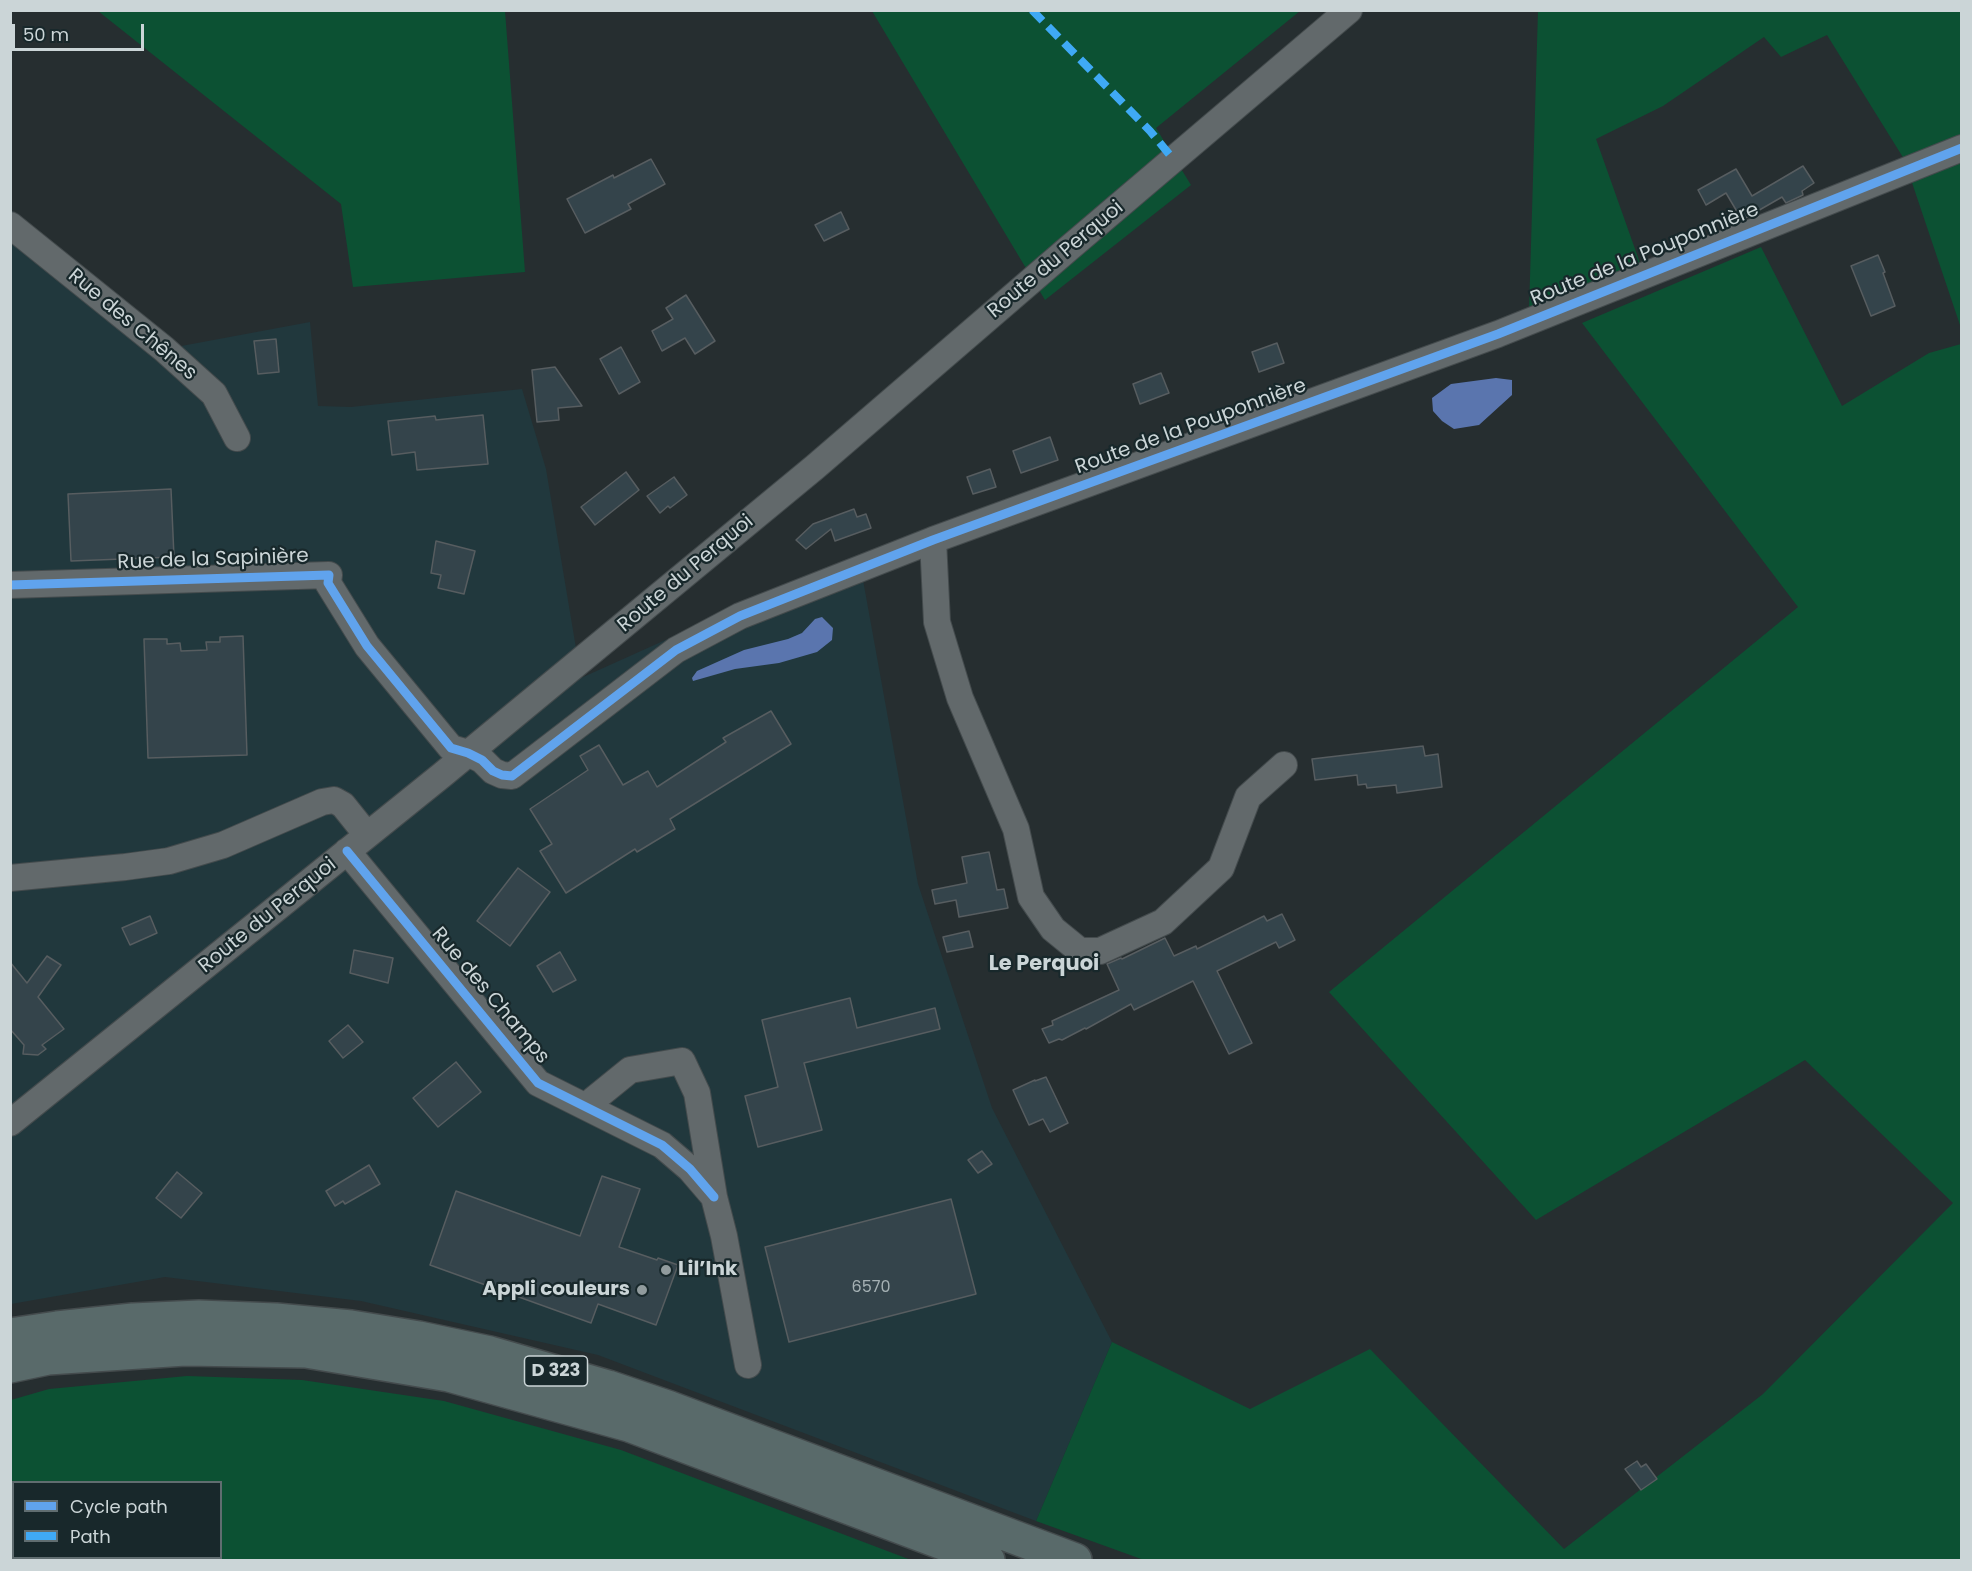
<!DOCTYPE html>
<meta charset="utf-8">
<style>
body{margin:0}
#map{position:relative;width:1972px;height:1571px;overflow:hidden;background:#262e30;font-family:Poppins,sans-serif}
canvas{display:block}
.frame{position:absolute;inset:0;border:12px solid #cbd5d7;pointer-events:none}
.legend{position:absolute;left:12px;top:1481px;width:210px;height:78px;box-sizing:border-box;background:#18282b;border:2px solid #606d70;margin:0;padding:8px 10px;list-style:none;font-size:18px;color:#cbd5d7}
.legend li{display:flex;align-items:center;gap:12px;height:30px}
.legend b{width:30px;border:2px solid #606d70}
.scale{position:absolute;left:12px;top:24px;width:132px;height:27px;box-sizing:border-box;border:3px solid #cbd5d7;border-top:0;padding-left:8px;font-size:18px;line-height:21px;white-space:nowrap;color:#cbd5d7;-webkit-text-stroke:4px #18282b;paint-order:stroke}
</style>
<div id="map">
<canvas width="1972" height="1571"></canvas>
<div class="frame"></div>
<ul class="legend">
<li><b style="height:8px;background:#60a3ed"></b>Cycle path</li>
<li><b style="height:8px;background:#3fa9f5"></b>Path</li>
</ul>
<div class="scale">50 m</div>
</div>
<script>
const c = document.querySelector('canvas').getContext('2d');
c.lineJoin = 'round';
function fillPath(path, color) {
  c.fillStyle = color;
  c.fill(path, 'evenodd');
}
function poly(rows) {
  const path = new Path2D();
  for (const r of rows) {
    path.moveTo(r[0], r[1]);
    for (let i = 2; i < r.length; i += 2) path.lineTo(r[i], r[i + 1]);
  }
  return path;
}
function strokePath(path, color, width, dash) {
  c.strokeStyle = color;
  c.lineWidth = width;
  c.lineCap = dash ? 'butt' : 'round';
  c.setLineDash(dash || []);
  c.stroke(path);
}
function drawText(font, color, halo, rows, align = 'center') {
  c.font = font + ' Poppins,sans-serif';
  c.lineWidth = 4.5;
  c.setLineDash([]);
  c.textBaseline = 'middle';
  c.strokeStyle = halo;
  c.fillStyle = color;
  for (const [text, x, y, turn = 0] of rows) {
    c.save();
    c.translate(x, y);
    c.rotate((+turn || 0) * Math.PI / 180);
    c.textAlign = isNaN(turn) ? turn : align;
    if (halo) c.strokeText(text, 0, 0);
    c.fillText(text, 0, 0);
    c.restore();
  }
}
fillPath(poly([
 [10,209,176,347,310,322,318,406,351,407,522,389,546,469,581,678,812,574,863,580,918,884,992,1108,1112,1342,1036,1521,598,1355,361,1301,165,1277,11,1304]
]), '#21383d');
fillPath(poly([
 [98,11,505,11,525,272,353,287,341,204],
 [872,11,1300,11,1156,128,1191,185,1045,300],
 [1538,11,1961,11,1961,328,1904,159,1827,35,1781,57,1764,37,1663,106,1596,139,1640,263,1529,311],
 [1761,247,1842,406,1929,353,1961,344,1961,1560,1144,1560,1036,1521,1112,1342,1250,1409,1370,1349,1564,1549,1763,1394,1953,1203,1805,1060,1536,1220,1329,992,1798,607,1582,323],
 [187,1376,302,1380,444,1401,621,1450,911,1560,27,1560,24,1558,220,1558,220,1482,14,1482,13,1548,11,1545,11,1400,49,1389]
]), '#0c5133');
fillPath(poly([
 [1496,378,1512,380,1512,395,1479,425,1454,429,1442,421,1433,411,1432,398,1451,384],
 [822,617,833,628,832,640,817,652,779,663,735,669,693,681,692,678,697,671,744,650,788,639,802,633,815,619]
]), '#5a75ae');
const building = poly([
 [651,159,665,184,628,204,631,209,585,233,567,199,613,175,614,178,651,159],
 [1803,166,1814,183,1802,191,1803,195,1786,203,1782,197,1742,220,1726,193,1706,205,1698,190,1736,169,1752,196,1803,166],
 [841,212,849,229,824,241,815,225,841,212],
 [1878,255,1885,272,1883,273,1895,306,1871,316,1851,266,1878,255],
 [686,295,715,341,695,354,685,338,662,351,652,331,673,319,666,308,686,295],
 [276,339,279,372,258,374,254,341,276,339],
 [1277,343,1284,363,1259,372,1252,352,1277,343],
 [621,347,640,382,619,394,600,359,621,347],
 [555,367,582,406,558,408,559,420,537,422,532,370,555,367],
 [1161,373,1169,393,1140,404,1133,384,1161,373],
 [483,415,488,464,417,470,415,452,392,455,388,421,435,416,436,420,483,415],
 [1050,437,1058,460,1021,473,1013,451,1050,437],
 [990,469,996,487,973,494,967,477,990,469],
 [626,472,639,490,595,525,581,507,626,472],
 [674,477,687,495,670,508,668,506,660,513,647,496,674,477],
 [171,489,174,557,71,561,68,494,171,489],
 [854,509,857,517,866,514,871,528,835,541,831,529,806,549,796,540,813,524,854,509],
 [436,541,475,551,464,594,438,588,441,575,431,573,436,541],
 [243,636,247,755,148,758,144,639,167,639,167,644,180,643,181,651,207,650,206,642,220,642,220,637,243,636],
 [771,711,791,744,670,819,675,829,637,852,635,849,566,893,540,851,552,844,530,809,588,770,580,756,599,745,623,785,648,771,657,787,726,742,723,738,771,711],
 [1423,746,1425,756,1438,754,1442,787,1397,793,1396,785,1367,788,1366,784,1358,785,1357,775,1315,780,1312,759,1423,746],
 [989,852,997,890,1004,889,1008,908,959,917,956,900,935,904,932,890,967,883,962,857,989,852],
 [518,868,550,892,510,946,477,921,518,868],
 [1282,914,1295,940,1279,948,1276,942,1217,971,1252,1043,1229,1054,1193,981,1134,1010,1131,1004,1086,1029,1085,1028,1062,1040,1059,1039,1049,1043,1042,1029,1053,1025,1052,1021,1119,990,1107,964,1121,958,1122,959,1165,938,1174,956,1196,946,1197,949,1264,916,1267,921,1282,914],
 [150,916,157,933,130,945,122,928,150,916],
 [969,931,973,947,947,952,943,937,969,931],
 [354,950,393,958,388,983,350,973,354,950],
 [560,952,576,980,553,992,537,966,560,952],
 [47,956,61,965,38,997,64,1029,42,1045,46,1049,38,1055,23,1054,24,1045,10,1029,10,962,27,983,47,956],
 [850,998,857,1028,935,1008,940,1029,804,1063,822,1130,758,1147,745,1096,778,1087,762,1020,850,998],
 [348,1025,363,1042,343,1058,329,1041,348,1025],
 [456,1062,481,1092,438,1127,413,1098,456,1062],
 [1046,1077,1068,1123,1050,1132,1043,1119,1029,1125,1013,1090,1035,1080,1035,1081,1046,1077],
 [982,1151,992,1164,978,1173,968,1160,982,1151],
 [369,1165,380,1184,345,1204,343,1201,335,1206,326,1191,369,1165],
 [177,1172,202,1193,181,1218,156,1198,177,1172],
 [602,1176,640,1189,619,1247,657,1260,658,1258,678,1265,656,1325,598,1304,591,1323,430,1265,456,1191,580,1236,602,1176],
 [951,1199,976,1294,789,1342,765,1247,951,1199],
 [1637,1461,1641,1467,1646,1464,1657,1479,1641,1490,1625,1469,1637,1461]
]);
fillPath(building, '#34444b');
strokePath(building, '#575d60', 1.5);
const minor = poly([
 [10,225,164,349,214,394,237,438],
 [933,540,937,622,960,698,1016,829,1031,897,1053,929,1080,951,1100,951,1163,922,1221,868,1248,797,1284,765],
 [10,585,329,575,328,583,367,646,451,748,468,753,482,760,493,771,502,775,512,776,676,650,740,616,933,540,1498,334,1962,148],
 [347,851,538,1083,662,1145,690,1169,714,1197],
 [10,878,125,867,169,861,223,845,322,802,334,800,343,805,367,835],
 [589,1108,593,1100,630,1070,682,1061,697,1093,714,1197,724,1236,748,1365],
 [10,1123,442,775,815,467,1068,249,1349,10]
]);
const highway = poly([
 [10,1335,57,1328,133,1320,199,1317,276,1320,351,1327,419,1338,490,1353,608,1387,670,1408,1075,1560],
 [10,1366,48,1358,185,1349,306,1351,449,1375,629,1425,988,1560]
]);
strokePath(minor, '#444b4d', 28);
strokePath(highway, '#444b4d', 36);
strokePath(minor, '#62696b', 26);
strokePath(highway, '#596a6a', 33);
strokePath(poly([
 [1032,10,1150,131,1174,160],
 [10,1549,14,1549],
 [41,1558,52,1560]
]), '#3fa9f5', 8, [15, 8]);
strokePath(poly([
 [10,585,329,575,328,583,367,646,451,748,468,753,482,760,493,771,502,775,512,776,676,650,740,616,933,540,1498,334,1962,148],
 [347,851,538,1083,662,1145,690,1169,714,1197]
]), '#60a3ed', 9);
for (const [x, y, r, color] of [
 [666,1270,6,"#919b9d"],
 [642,1290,6,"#919b9d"]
]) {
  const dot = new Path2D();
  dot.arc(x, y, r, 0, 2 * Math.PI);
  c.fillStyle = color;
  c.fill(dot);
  strokePath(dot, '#18282b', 2);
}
drawText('16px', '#a5b1b4', null, [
 ["6570",871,1288]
]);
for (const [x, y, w] of [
 [556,1371,63]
]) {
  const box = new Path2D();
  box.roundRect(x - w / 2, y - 15, w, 30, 4.5);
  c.fillStyle = '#18282b';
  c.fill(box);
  strokePath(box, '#cbd5d7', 1.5);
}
drawText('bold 18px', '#cbd5d7', null, [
 ["D 323",556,1371]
]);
drawText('20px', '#cbd5d7', '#18282b', [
 ["Route de la Pouponnière",1645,255,-22],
 ["Route du Perquoi",1056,260,-40],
 ["Rue des Chênes",132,325,40],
 ["Route de la Pouponnière",1191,427,-20],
 ["Rue de la Sapinière",213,560,-2],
 ["Route du Perquoi",686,574,-40],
 ["Route du Perquoi",268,916,-39],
 ["Rue des Champs",490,996,50]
]);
drawText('bold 20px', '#cbd5d7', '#18282b', [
 ["Lil’Ink",678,1270],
 ["Appli couleurs",630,1290,"right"]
], 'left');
drawText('bold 21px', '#cbd5d7', '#18282b', [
 ["Le Perquoi",1044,965]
]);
</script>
